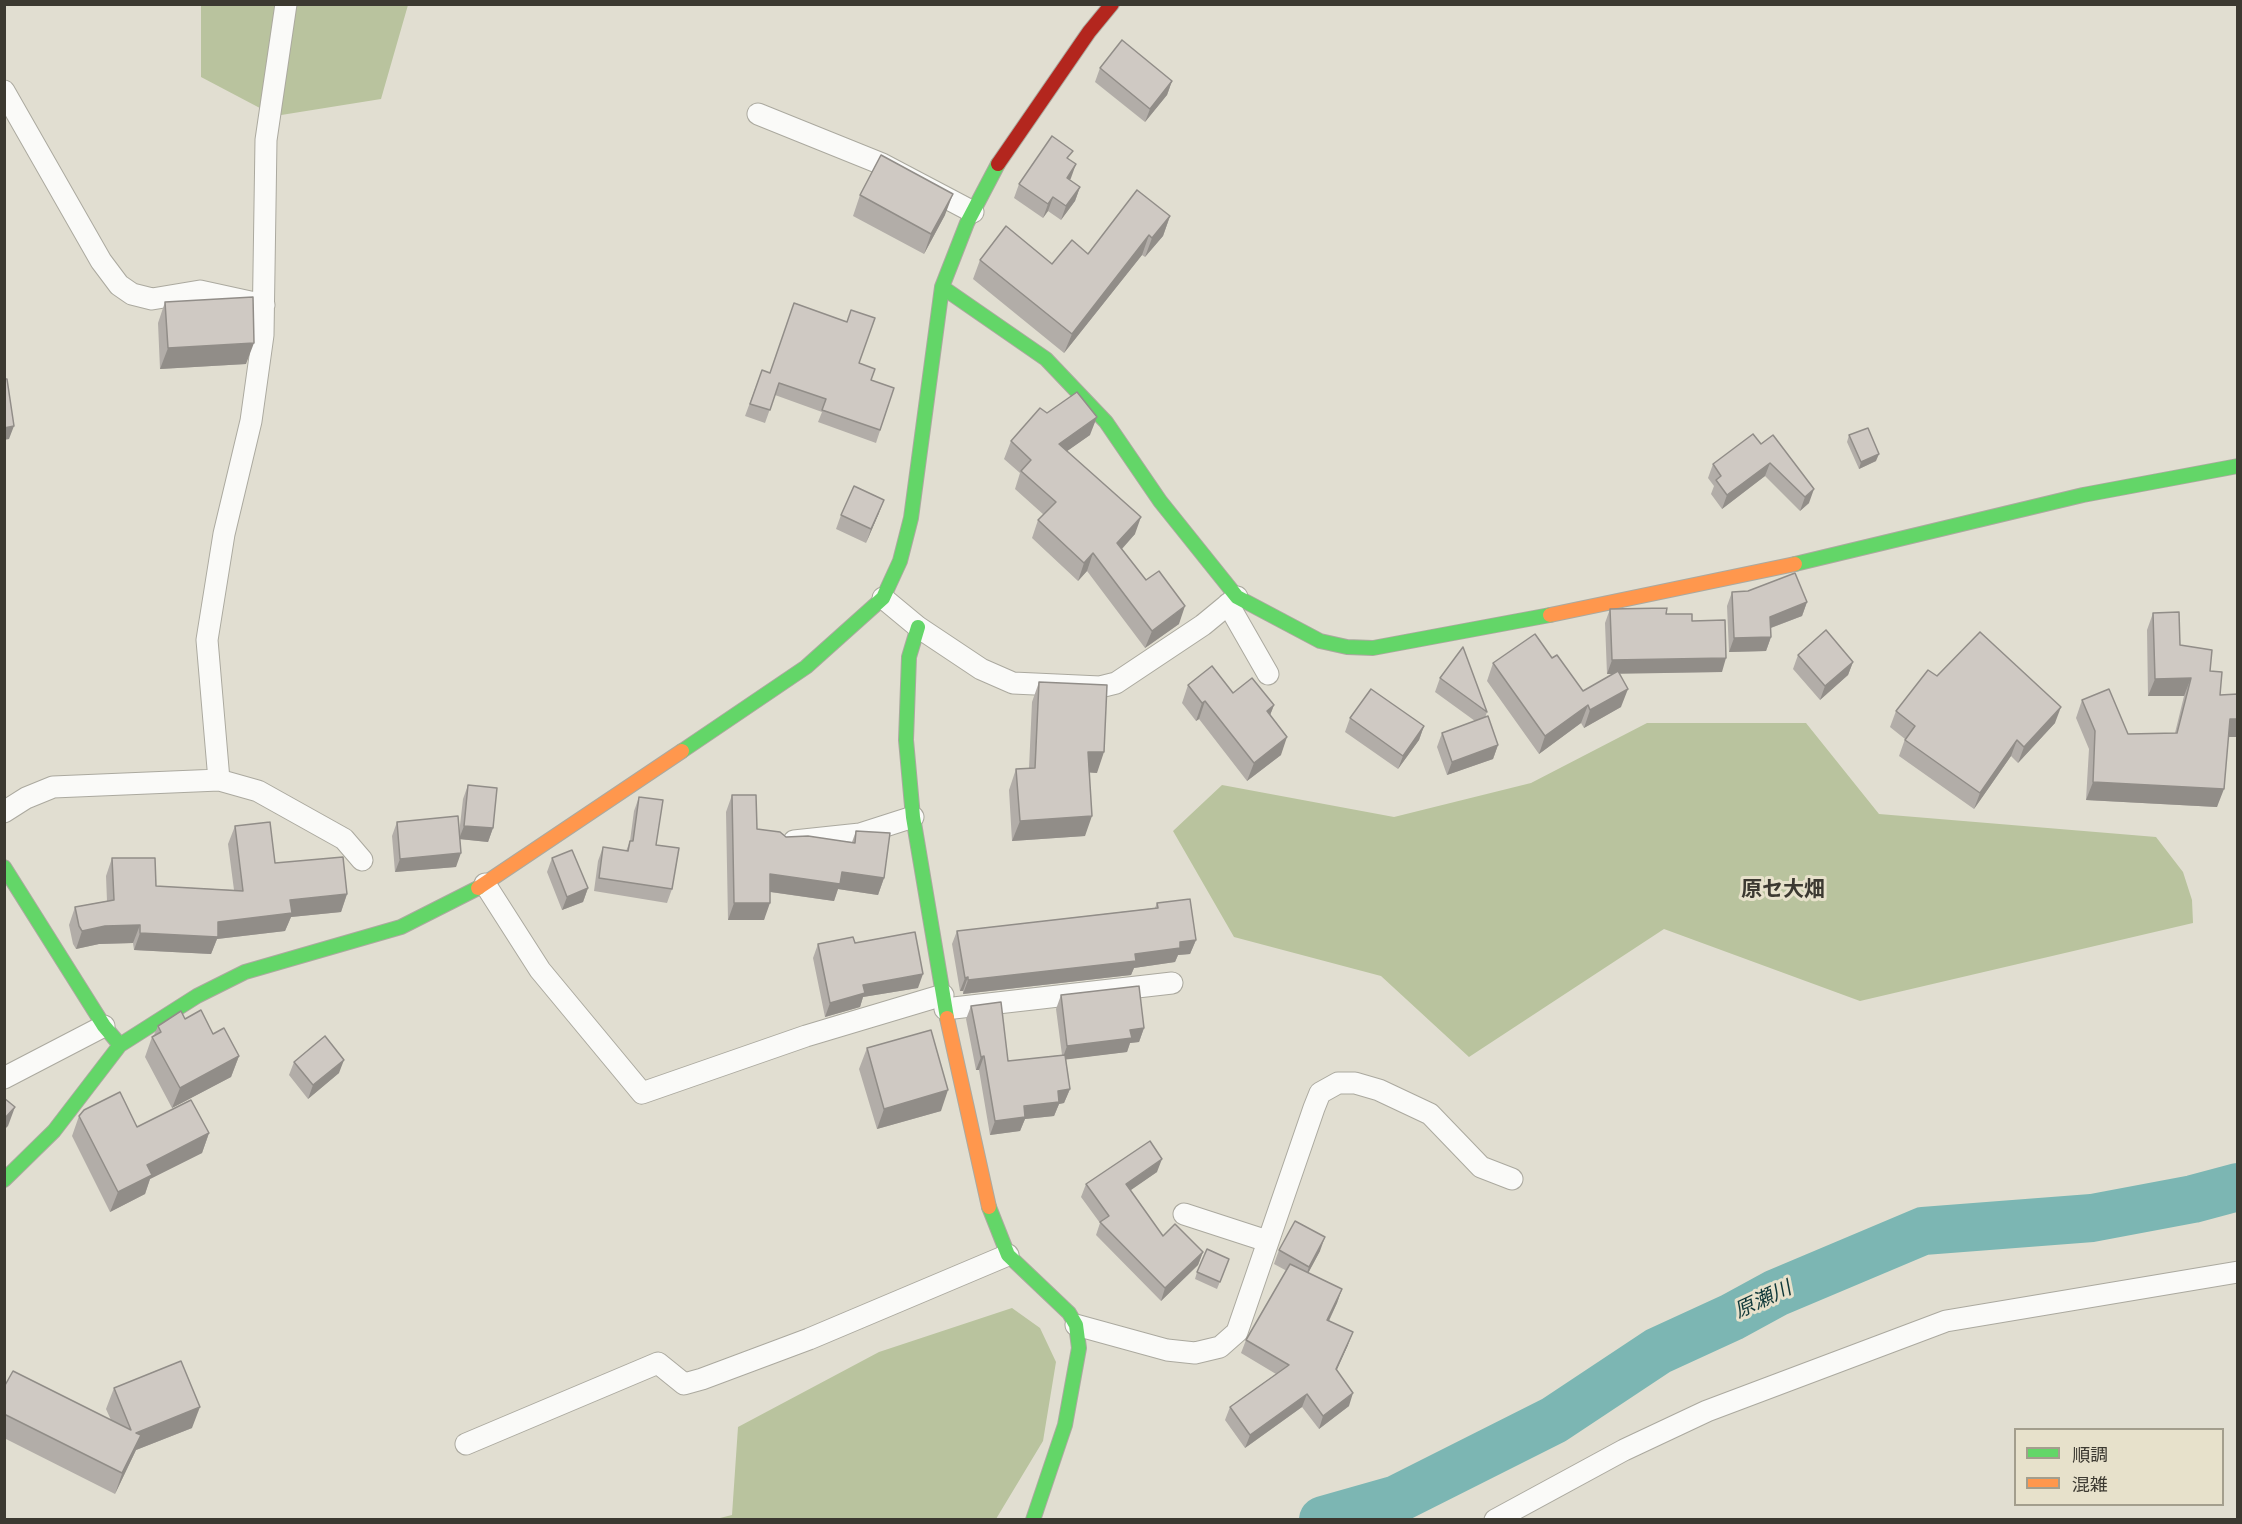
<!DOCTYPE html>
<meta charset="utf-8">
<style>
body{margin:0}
#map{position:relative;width:2242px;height:1524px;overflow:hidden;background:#e1ded1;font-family:Figtree,"Noto Sans JP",sans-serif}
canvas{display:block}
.frame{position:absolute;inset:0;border:6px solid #3c3931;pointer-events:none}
.legend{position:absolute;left:2014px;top:1428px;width:210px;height:78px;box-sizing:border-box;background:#e7e1cb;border:2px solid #a39e8d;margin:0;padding:8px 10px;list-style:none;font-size:18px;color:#3c3931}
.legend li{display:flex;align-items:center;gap:12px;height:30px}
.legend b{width:30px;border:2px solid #a39e8d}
</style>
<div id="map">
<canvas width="2242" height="1524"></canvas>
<div class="frame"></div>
<ul class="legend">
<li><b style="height:8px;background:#63d668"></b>順調</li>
<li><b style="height:8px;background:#ff974d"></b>混雑</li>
</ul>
</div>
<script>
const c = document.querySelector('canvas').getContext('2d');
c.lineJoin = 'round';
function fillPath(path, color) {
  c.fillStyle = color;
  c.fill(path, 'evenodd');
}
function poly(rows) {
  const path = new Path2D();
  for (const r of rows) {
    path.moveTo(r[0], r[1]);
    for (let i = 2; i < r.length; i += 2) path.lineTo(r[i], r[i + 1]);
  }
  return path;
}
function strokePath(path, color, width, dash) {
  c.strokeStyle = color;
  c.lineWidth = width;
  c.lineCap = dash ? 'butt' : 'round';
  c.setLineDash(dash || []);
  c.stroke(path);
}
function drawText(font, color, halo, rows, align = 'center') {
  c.font = font + ' Figtree,"Noto Sans JP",sans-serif';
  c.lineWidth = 6;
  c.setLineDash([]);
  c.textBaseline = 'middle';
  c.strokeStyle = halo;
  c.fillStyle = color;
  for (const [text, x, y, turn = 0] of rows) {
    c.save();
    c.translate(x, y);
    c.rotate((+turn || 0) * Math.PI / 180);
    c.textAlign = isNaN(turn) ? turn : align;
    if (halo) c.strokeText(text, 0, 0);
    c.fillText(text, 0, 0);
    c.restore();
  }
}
fillPath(poly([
 [201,5,408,5,381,99,275,116,201,77],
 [1647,723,1806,723,1879,814,2156,837,2183,872,2192,900,2193,923,1860,1001,1664,929,1469,1057,1381,976,1234,937,1173,831,1222,785,1394,817,1531,783],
 [1012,1308,1040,1328,1056,1362,1043,1441,996,1519,716,1519,732,1515,738,1427,879,1352]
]), '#b9c39e');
strokePath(poly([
 [1323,1520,1397,1499,1554,1420,1658,1351,1732,1317,1776,1293,1923,1231,2092,1218,2193,1199,2238,1187]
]), '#7cb6b3', 48);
const street = poly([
 [4,91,101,261,119,285,132,294,152,299,200,291,264,305],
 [758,114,882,164,973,212],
 [883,598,918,627,981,669,1013,683,1100,687,1116,683,1203,625,1237,597],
 [1228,604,1268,674],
 [219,780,207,640,224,534,251,421,263,335,266,140,286,4],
 [4,812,26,798,53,787,219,780,258,791,344,839,362,860],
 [794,841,860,834,913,817],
 [485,884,540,970,642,1093,806,1036,943,995],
 [945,1009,1172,983],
 [4,1078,104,1026],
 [1184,1214,1267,1241],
 [1076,1325,1167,1350,1195,1353,1220,1347,1237,1332,1314,1108,1320,1093,1338,1083,1355,1083,1379,1090,1430,1114,1481,1167,1512,1179],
 [466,1444,658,1363,684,1384,702,1379,809,1339,1008,1255],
 [1495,1520,1624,1450,1707,1411,1946,1321,2238,1272]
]);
const fast = poly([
 [942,287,1046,359,1106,422,1160,501,1237,597,1320,641,1347,647,1373,648,1550,615],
 [1795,564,2083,495,2238,466],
 [918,627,909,657,906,740,913,817,947,1018],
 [682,751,806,667,883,598,900,561,911,518,942,287,967,223,998,164],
 [4,867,104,1026,120,1045],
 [4,1180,54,1131,120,1045,197,996,245,972,401,927,478,888],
 [989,1207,1008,1255,1069,1313,1076,1325,1079,1348,1065,1425,1033,1520]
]);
const slow = poly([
 [1550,615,1795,564],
 [478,888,682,751],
 [947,1018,989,1207]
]);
const jam = poly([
 [998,164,1089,32,1112,4]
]);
strokePath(street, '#aba99f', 23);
strokePath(fast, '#aba99f', 16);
strokePath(slow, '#aba99f', 16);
strokePath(jam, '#aba99f', 16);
strokePath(street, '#fafaf8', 21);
strokePath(fast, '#63d668', 14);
strokePath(slow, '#ff974d', 14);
strokePath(jam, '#b3261e', 14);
fillPath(poly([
 [1100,68,1172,81,1167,95,1145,122,1095,82],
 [1069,159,1071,178,1070,180,1080,187,1075,201,1061,220,1048,211,1043,218,1014,198,1019,184],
 [860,195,945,215,924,254,853,216],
 [1170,216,1163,236,1145,257,1142,255,1064,353,973,279,980,260,1052,264,1088,254],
 [165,302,246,364,160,369,158,323],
 [859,363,871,380,894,388,876,443,818,422,822,412,775,395,765,423,745,416,762,370,770,373],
 [1047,413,1090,435,1067,451,1135,534,1122,549,1179,624,1145,648,1087,571,1078,581,1032,538,1038,520,1044,515,1015,489,1020,473,1004,459,1011,441],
 [1773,435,1809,503,1800,511,1765,476,1722,509,1711,494,1714,486,1708,478,1713,464,1761,444],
 [1849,435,1876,461,1859,469,1847,442],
 [879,513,866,543,836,529,841,515],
 [1732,592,1807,602,1802,616,1771,628,1771,637,1766,651,1729,652,1727,606],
 [1610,609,1666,614,1692,621,1722,672,1619,673,1621,707,1584,728,1581,723,1539,754,1487,681,1493,663,1552,658,1583,691,1614,674,1607,674,1605,623],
 [2153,613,2180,645,2210,671,2220,695,2238,694,2238,737,2228,737,2217,807,2086,800,2089,749,2076,718,2082,700,2128,734,2175,733,2184,696,2148,696,2147,630],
 [1798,655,1853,662,1848,675,1820,700,1793,669],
 [1937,676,2055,723,2018,763,2011,756,1974,809,1899,756,1905,739,1890,727,1896,711],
 [1440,678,1487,712,1485,718,1498,745,1493,759,1447,775,1437,747,1442,733,1475,721,1435,692],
 [1039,682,1097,773,1089,772,1085,836,1012,841,1009,790,1016,769,1029,768,1032,702],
 [1188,685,1233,693,1274,705,1270,715,1281,755,1247,781,1199,719,1196,721,1182,703],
 [1350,718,1424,726,1419,740,1398,769,1345,732],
 [468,785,493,828,488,842,460,839,456,867,395,872,392,836,397,822,459,834,463,799],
 [732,795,757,829,786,837,852,842,856,831,884,878,878,895,838,889,834,901,770,892,764,920,728,920,726,812],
 [639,797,672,889,667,903,594,891,598,861,603,847,626,851,630,841,634,811],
 [235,826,275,863,347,894,341,912,291,917,285,931,217,939,211,954,134,950,133,943,99,944,76,949,73,944,69,925,75,907,107,901,106,876,112,858,156,886,234,890,228,844],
 [552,858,588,888,583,902,562,910,547,872],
 [1157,903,1196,940,1190,954,1178,955,1175,962,1134,968,1131,975,963,994,963,991,960,991,952,944,957,931,1155,908],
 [855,943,918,988,863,997,860,1007,825,1017,813,958,818,944],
 [1061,995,1144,1028,1139,1042,1130,1043,1127,1052,1066,1059,1070,1089,1064,1103,1059,1104,1054,1116,1025,1119,1020,1131,990,1135,979,1070,976,1070,966,1019,971,1006,1008,1061,1062,1055,1056,1009],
 [185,1019,213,1034,239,1056,231,1077,172,1108,145,1057,152,1037,154,1035,158,1026],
 [867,1048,941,1111,877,1129,859,1069],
 [294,1062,339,1073,308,1099,289,1075],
 [79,1116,137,1127,209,1133,202,1153,150,1179,145,1194,110,1212,72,1136],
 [1157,1172,1130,1190,1163,1236,1203,1252,1198,1265,1161,1301,1096,1235,1100,1223,1081,1197,1086,1184],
 [1279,1250,1320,1251,1308,1273,1342,1289,1337,1303,1329,1321,1348,1345,1336,1370,1349,1406,1319,1429,1302,1407,1245,1448,1225,1420,1230,1407,1276,1374,1241,1353,1246,1340,1287,1271,1274,1264],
 [1229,1259,1217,1289,1195,1279,1197,1272],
 [4,1387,111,1420,106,1409,114,1388,192,1428,136,1450,115,1494,4,1438]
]), '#b2ada8');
fillPath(poly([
 [1172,81,1167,95,1145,122,1150,109],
 [1076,164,1071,178,1062,191,1067,178],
 [1080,187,1075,201,1061,220,1066,206],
 [953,194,945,215,924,254,931,234],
 [1053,197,1048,211,1043,218,1048,204],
 [1170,216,1163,236,1145,257,1152,238],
 [1149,235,1142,255,1064,353,1072,334],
 [254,343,246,364,160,369,168,348],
 [1097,417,1090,435,1053,461,1059,444],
 [14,426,9,439,4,440,4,428],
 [1879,454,1876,461,1859,469,1861,462],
 [1770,463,1765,476,1722,509,1727,495],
 [1814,489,1809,503,1800,511,1805,497],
 [884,500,879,513,866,543,871,529],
 [1141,517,1135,534,1111,561,1117,543],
 [1093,553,1087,571,1078,581,1084,563],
 [1807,602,1802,616,1765,630,1770,617],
 [1185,606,1179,624,1145,648,1152,631],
 [1771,637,1766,651,1729,652,1734,638],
 [1726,658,1722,672,1607,674,1612,660],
 [1853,662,1848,675,1820,700,1825,686],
 [2191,678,2184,696,2148,696,2155,679],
 [1628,689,1621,707,1584,728,1590,710],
 [1205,701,1199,719,1196,721,1202,703],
 [1274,705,1267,723,1267,711],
 [1588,705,1581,723,1539,754,1545,736],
 [2061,707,2055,723,2018,763,2024,747],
 [2230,719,2238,719,2238,737,2223,737],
 [1424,726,1419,740,1398,769,1403,756],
 [1287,737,1281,755,1247,781,1254,763],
 [2017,740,2011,756,1974,809,1980,793],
 [1498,745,1493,759,1447,775,1452,762],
 [1088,752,1104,752,1097,773,1080,772],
 [2093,782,2224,789,2217,807,2086,800],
 [1092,816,1085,836,1012,841,1020,821],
 [464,826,493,828,488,842,459,839],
 [461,853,456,867,395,872,400,859],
 [842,872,884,878,878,895,838,889,834,901,764,891,770,874],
 [588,888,583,902,562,910,567,897],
 [347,894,341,912,291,917,285,931,217,939,211,954,134,950,140,933,218,922,290,900],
 [734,903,770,903,764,920,728,920],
 [140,925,133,943,99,944,76,949,82,931,105,926],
 [1196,940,1190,954,1178,955,1175,962,1134,968,1131,975,963,994,968,980,1135,954,1180,942],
 [923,974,918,988,863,997,860,1007,825,1017,830,1003,863,985],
 [968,977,963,991,960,991,965,978],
 [1144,1028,1139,1042,1130,1043,1127,1052,1062,1060,1067,1046,1130,1030],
 [239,1056,231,1077,172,1108,180,1088],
 [984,1056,979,1070,976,1070,981,1057],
 [344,1060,339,1073,308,1099,313,1085],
 [1070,1089,1064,1103,1059,1104,1054,1116,1025,1119,1020,1131,990,1135,995,1121,1058,1091],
 [948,1090,941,1111,877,1129,884,1109],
 [15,1107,8,1126,4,1130,4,1119],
 [209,1133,202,1153,150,1179,145,1194,110,1212,118,1192,147,1165],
 [1162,1159,1157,1172,1121,1197,1126,1184],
 [1325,1237,1320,1251,1304,1281,1309,1267],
 [1203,1252,1198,1265,1161,1301,1165,1288],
 [1342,1289,1337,1303,1323,1333,1327,1320],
 [1353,1332,1348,1345,1331,1383,1336,1369],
 [1353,1393,1349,1406,1319,1429,1323,1416],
 [1307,1394,1302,1407,1245,1448,1250,1435],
 [200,1407,192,1428,136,1450,115,1494,136,1433]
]), '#918d88');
const building = poly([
 [1122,40,1172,81,1150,109,1100,68,1122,40],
 [1052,136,1073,151,1067,158,1076,164,1067,178,1080,187,1066,206,1053,197,1048,204,1019,184,1052,136],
 [881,155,953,194,931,234,860,195,881,155],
 [1137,190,1170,216,1152,238,1149,235,1072,334,980,260,1006,226,1052,264,1072,240,1088,254,1137,190],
 [253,297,254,343,168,348,165,302,253,297],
 [794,303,847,322,851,310,875,318,859,363,875,369,871,380,894,388,880,430,822,410,826,399,779,383,770,410,750,404,762,370,770,373,794,303],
 [4,379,7,379,14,426,4,428,4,379],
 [1077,392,1097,417,1059,444,1141,517,1117,543,1146,580,1159,571,1185,606,1152,631,1093,553,1084,563,1038,520,1056,502,1021,471,1031,460,1011,441,1040,408,1047,413,1077,392],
 [1868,428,1879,454,1861,462,1849,435,1868,428],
 [1753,434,1761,444,1773,435,1814,489,1805,497,1770,463,1727,495,1716,480,1721,476,1713,464,1753,434],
 [854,486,884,500,871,529,841,515,854,486],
 [1795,573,1807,602,1770,617,1771,637,1734,638,1732,592,1748,591,1795,573],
 [1667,608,1666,614,1692,614,1692,621,1725,620,1726,658,1612,660,1610,609,1667,608],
 [2179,612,2180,645,2212,650,2210,671,2222,672,2220,695,2238,694,2238,719,2230,719,2224,789,2093,782,2095,731,2082,700,2109,689,2128,734,2177,733,2191,678,2155,679,2153,613,2179,612],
 [1826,630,1853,662,1825,686,1798,655,1826,630],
 [1980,632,2061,707,2024,747,2017,740,1980,793,1905,740,1915,726,1896,711,1928,670,1937,676,1980,632],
 [1535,634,1552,658,1557,655,1583,691,1618,671,1628,689,1590,710,1588,705,1545,736,1493,663,1535,634],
 [1463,647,1487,712,1440,678,1463,647],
 [1212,666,1233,693,1252,678,1274,705,1267,711,1287,737,1254,763,1205,701,1202,703,1188,685,1212,666],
 [1039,682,1107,685,1104,752,1088,752,1092,816,1020,821,1016,769,1035,768,1039,682],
 [1371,689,1424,726,1403,756,1350,718,1371,689],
 [1488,716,1498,745,1452,762,1442,733,1488,716],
 [468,785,497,788,493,828,464,826,468,785],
 [732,795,756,795,757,829,780,832,786,837,808,836,855,843,856,831,890,833,884,878,842,872,840,884,770,874,770,903,734,903,732,795],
 [639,797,663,800,656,845,679,848,672,889,599,878,603,847,628,851,630,841,633,841,639,797],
 [458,816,461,853,400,859,397,822,458,816],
 [270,822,275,863,343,857,347,894,290,900,292,913,218,922,218,937,140,933,140,925,105,926,82,931,79,926,75,907,114,900,112,858,155,858,156,886,243,891,235,826,270,822],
 [572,850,588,888,567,897,552,858,572,850],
 [1190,899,1196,940,1180,942,1180,948,1135,954,1136,961,968,980,968,977,965,978,957,931,1158,908,1157,903,1190,899],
 [915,932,923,974,863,985,865,993,830,1003,818,944,853,937,855,943,915,932],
 [1139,986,1144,1028,1130,1030,1132,1038,1067,1046,1061,995,1139,986],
 [1001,1002,1008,1061,1065,1055,1070,1089,1058,1091,1059,1102,1024,1106,1025,1117,995,1121,984,1056,981,1057,971,1006,1001,1002],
 [201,1010,213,1034,224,1028,239,1056,180,1088,152,1037,161,1032,158,1026,181,1011,185,1019,201,1010],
 [931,1030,948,1090,884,1109,867,1048,931,1030],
 [325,1036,344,1060,313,1085,294,1062,325,1036],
 [120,1092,137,1127,191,1100,209,1133,147,1165,152,1175,118,1192,79,1116,84,1110,120,1092],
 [4,1098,15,1107,4,1119,4,1098],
 [1150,1141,1162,1159,1126,1184,1163,1236,1175,1224,1203,1252,1165,1288,1100,1222,1109,1216,1086,1184,1150,1141],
 [1295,1221,1325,1237,1309,1267,1279,1250,1295,1221],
 [1207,1249,1229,1259,1220,1282,1197,1272,1207,1249],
 [1290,1264,1342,1289,1327,1320,1353,1332,1336,1369,1353,1393,1323,1416,1307,1394,1250,1435,1230,1407,1289,1365,1246,1340,1290,1264],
 [181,1361,200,1407,136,1433,141,1435,122,1473,4,1414,4,1387,13,1371,131,1430,114,1388,181,1361]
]);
fillPath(building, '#cfc9c3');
strokePath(building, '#918d88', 1.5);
drawText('italic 20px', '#0e3738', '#e7e1cb', [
 ["原瀬川",1763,1300,-25]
]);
drawText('bold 21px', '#3c3931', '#e7e1cb', [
 ["原セ大畑",1783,890]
]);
</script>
